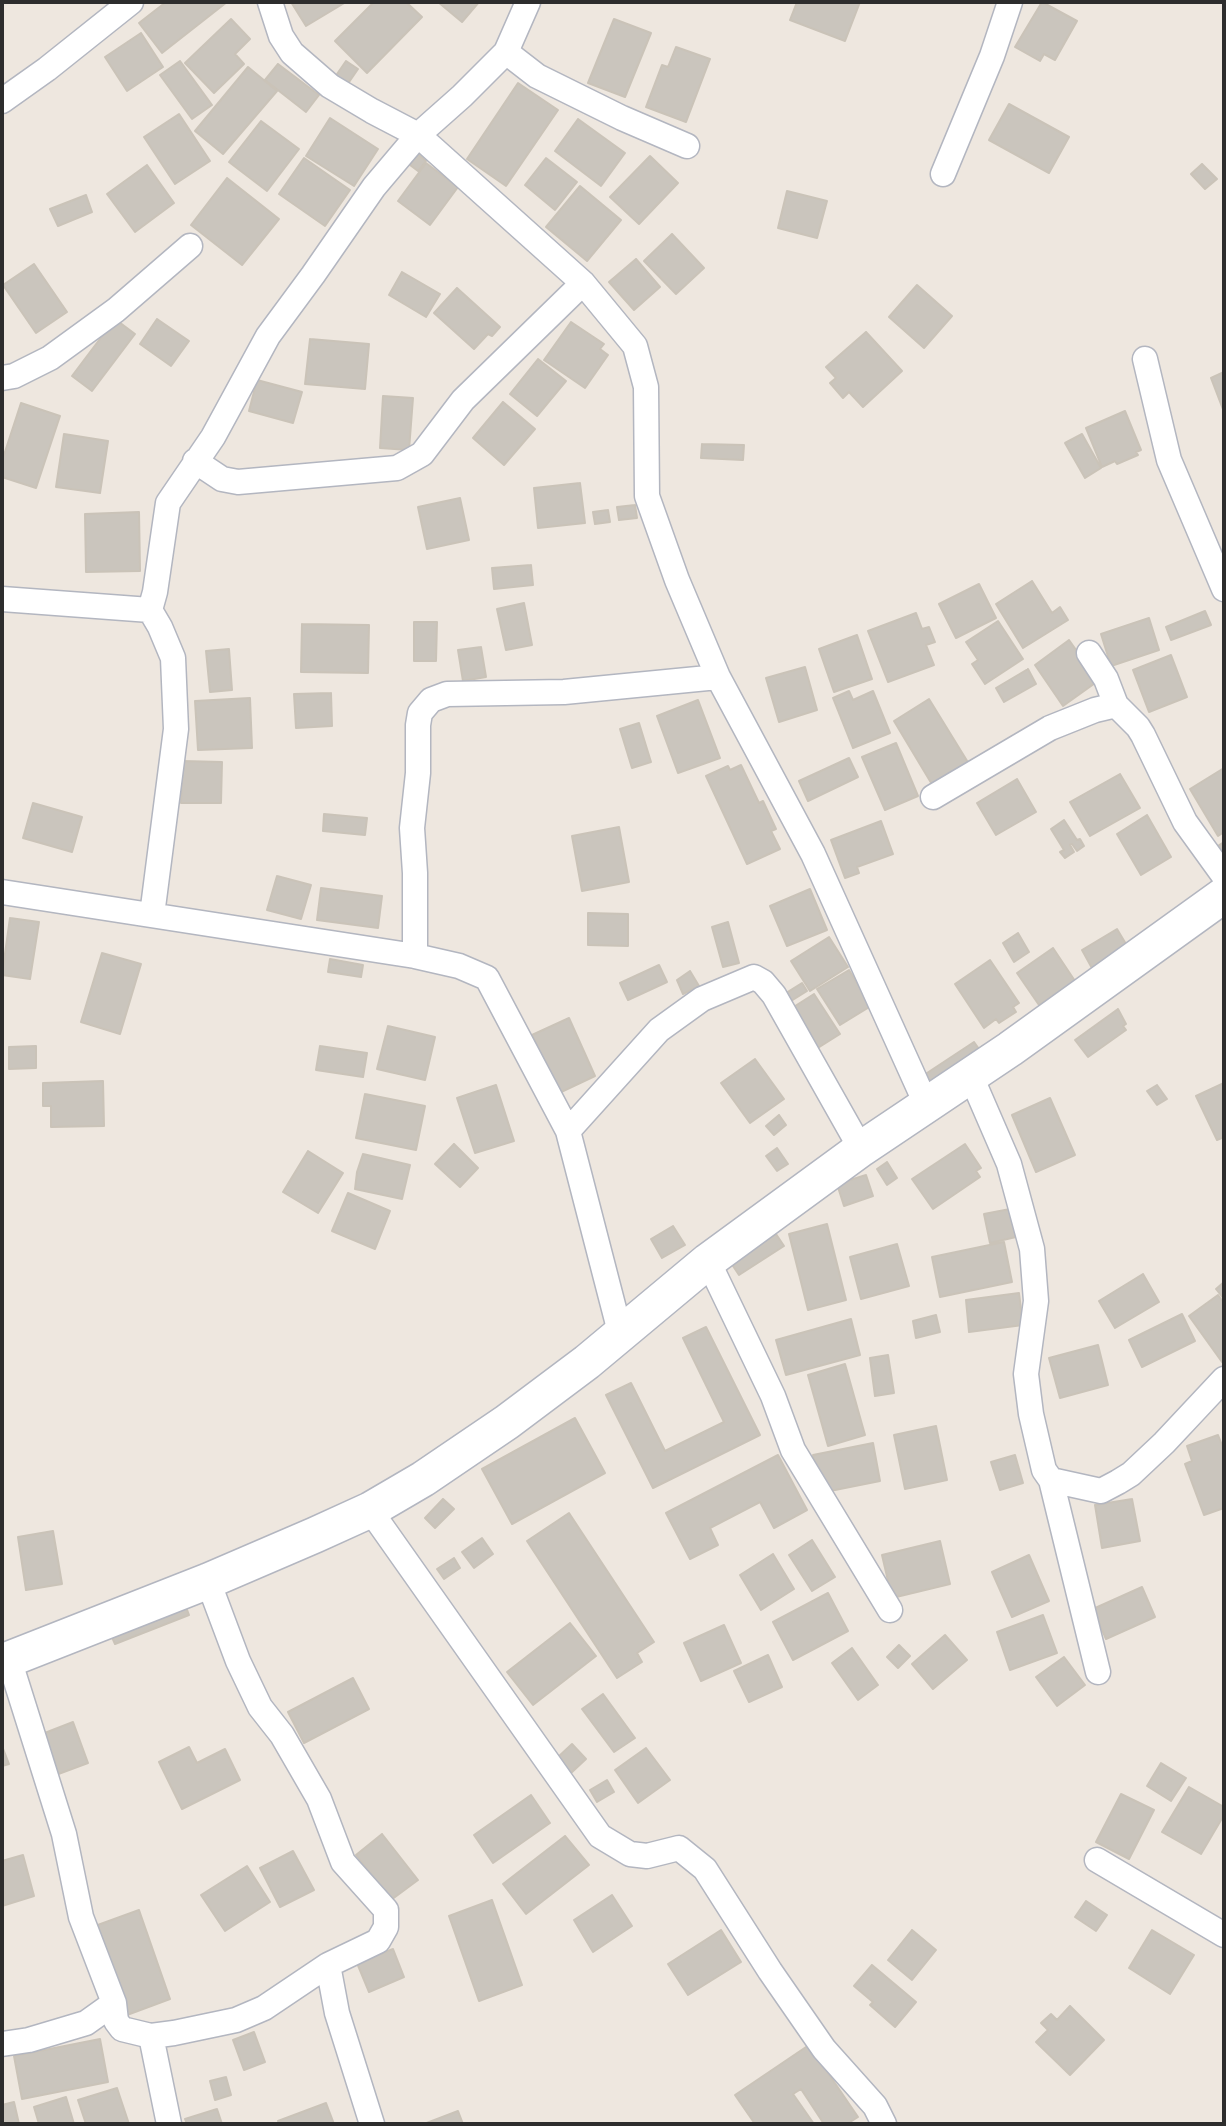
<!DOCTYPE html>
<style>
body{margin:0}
#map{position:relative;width:1226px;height:2126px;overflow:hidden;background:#eee7df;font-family:"Fira Sans Condensed",sans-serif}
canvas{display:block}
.frame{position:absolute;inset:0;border:4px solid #2d2d2d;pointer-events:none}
</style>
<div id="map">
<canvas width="1226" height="2126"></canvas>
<div class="frame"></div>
</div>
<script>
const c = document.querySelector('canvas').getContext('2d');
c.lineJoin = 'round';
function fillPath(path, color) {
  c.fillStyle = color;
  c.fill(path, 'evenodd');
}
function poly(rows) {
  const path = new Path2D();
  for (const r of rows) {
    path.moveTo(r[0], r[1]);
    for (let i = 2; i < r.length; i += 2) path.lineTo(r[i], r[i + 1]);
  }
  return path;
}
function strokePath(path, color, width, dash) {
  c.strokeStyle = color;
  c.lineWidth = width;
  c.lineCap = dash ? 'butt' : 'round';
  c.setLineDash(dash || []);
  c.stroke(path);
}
const building = poly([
 [166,2,227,2,162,53,139,23,166,2],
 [291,2,346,2,306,26,291,2],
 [374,2,406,2,422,17,367,73,335,41,374,2],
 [438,2,479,2,462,22,438,2],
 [797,2,860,2,845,41,790,20,797,2],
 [1042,2,1077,21,1055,60,1044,54,1040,61,1015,47,1042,2],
 [231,19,250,39,235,54,244,64,214,93,185,63,231,19],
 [614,19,651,33,625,97,588,83,614,19],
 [141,33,163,67,127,91,105,57,141,33],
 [676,47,710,59,686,122,646,107,662,65,668,67,676,47],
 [180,61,212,105,192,119,160,75,180,61],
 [346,61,358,69,347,85,335,77,346,61],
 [278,64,319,95,306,112,265,80,278,64],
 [248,67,277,91,223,154,195,131,248,67],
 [518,83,558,110,506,186,467,159,518,83],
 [1009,104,1069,137,1049,173,989,140,1009,104],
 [179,114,210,161,175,184,144,137,179,114],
 [330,118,378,149,354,186,306,156,330,118],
 [578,119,625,153,601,186,555,151,578,119],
 [261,121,299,149,267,191,229,162,261,121],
 [418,154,426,161,418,171,410,165,418,154],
 [650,156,678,183,639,224,610,197,650,156],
 [304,158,350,190,325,226,279,194,304,158],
 [546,158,577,182,555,210,525,185,546,158],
 [426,163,458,187,430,225,398,201,426,163],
 [1202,164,1217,179,1205,189,1191,174,1202,164],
 [147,165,174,203,135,232,107,194,147,165],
 [227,178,279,219,242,265,191,225,227,178],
 [580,186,621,220,587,261,546,227,580,186],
 [787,191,827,201,817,238,778,228,787,191],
 [86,195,92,212,58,226,50,209,86,195],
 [672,234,704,268,676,294,644,261,672,234],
 [636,259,660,287,634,310,609,282,636,259],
 [34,264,67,312,36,333,3,285,34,264],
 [402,272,440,294,426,317,389,295,402,272],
 [917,285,952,316,924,348,889,317,917,285],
 [457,288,500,327,492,336,488,334,474,349,434,313,457,288],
 [115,319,135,334,92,391,72,376,115,319],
 [157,319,189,341,171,366,140,344,157,319],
 [571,322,604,344,600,349,608,355,585,388,544,360,571,322],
 [866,332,902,371,863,407,849,392,843,398,830,383,836,378,826,367,866,332],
 [310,339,369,344,365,389,305,384,310,339],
 [538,359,566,381,537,416,510,394,538,359],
 [1224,372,1224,412,1211,378,1224,372],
 [257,380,302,392,293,423,249,411,257,380],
 [383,396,413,398,409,450,380,448,383,396],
 [503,402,535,429,504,465,473,438,503,402],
 [21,403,60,416,36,488,2,477,2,461,21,403],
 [1125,411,1141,450,1136,452,1138,455,1117,464,1115,461,1102,467,1086,428,1125,411],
 [64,434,108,441,100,493,56,487,64,434],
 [1082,434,1101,468,1085,478,1065,443,1082,434],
 [702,444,744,445,743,460,701,458,702,444],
 [580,483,585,523,538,528,534,488,580,483],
 [460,498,469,540,427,549,418,507,460,498],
 [635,505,637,518,619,520,617,507,635,505],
 [608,510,610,522,595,524,593,512,608,510],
 [139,512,140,571,86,572,85,514,139,512],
 [531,565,533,585,494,589,492,568,531,565],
 [1032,581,1052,613,1060,607,1068,620,1023,648,996,604,1032,581],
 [979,584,996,618,956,638,939,604,979,584],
 [524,603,532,645,506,650,497,609,524,603],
 [1205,611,1211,625,1171,640,1166,627,1205,611],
 [916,613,922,629,929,627,935,642,926,645,934,665,888,682,868,631,916,613],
 [1149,618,1159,650,1111,666,1101,634,1149,618],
 [998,621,1023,659,985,684,972,664,978,660,966,642,998,621],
 [414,622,437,622,436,661,414,661,414,622],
 [302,624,369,625,368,673,301,672,302,624],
 [857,635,872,679,834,692,819,649,857,635],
 [1069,640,1098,681,1063,706,1035,665,1069,640],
 [481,647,486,677,463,681,458,650,481,647],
 [229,649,232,690,210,692,206,651,229,649],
 [1171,655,1187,697,1149,712,1133,670,1171,655],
 [805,667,817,710,779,722,766,678,805,667],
 [1028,669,1036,684,1004,702,996,688,1028,669],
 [849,691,853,700,873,691,890,733,853,748,833,698,849,691],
 [331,693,332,726,296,728,294,694,331,693],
 [250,698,252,748,198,750,195,701,250,698],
 [929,699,969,764,933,786,894,721,929,699],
 [698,700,720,758,678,773,657,716,698,700],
 [639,723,651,762,632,768,620,729,639,723],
 [896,743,918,796,885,810,862,757,896,743],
 [849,758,858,777,808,801,799,781,849,758],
 [182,761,222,762,221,803,181,803,182,761],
 [741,765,759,803,763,801,776,829,771,831,780,849,747,864,706,776,728,766,730,770,741,765],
 [1224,768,1224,832,1218,836,1190,789,1224,768],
 [1120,774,1140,808,1090,836,1070,802,1120,774],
 [1017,779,1036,812,996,835,977,803,1017,779],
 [33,803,82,817,72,852,23,838,33,803],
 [324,814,367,818,365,835,323,831,324,814],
 [1147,815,1171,857,1141,875,1117,834,1147,815],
 [1064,820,1077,840,1080,839,1084,846,1077,851,1072,844,1070,845,1074,852,1065,858,1060,852,1064,850,1051,829,1064,820],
 [881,821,893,854,857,867,859,873,845,878,831,840,881,821],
 [619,827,629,882,582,891,572,836,619,827],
 [1224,842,1224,861,1213,849,1224,842],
 [277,876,311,885,301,919,267,910,277,876],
 [321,888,382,896,378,928,317,920,321,888],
 [810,889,827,930,787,946,770,906,810,889],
 [588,913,628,914,628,946,588,945,588,913],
 [10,918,39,922,30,979,2,975,10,918],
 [728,922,739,963,723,967,712,927,728,922],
 [1117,929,1129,949,1093,970,1082,950,1117,929],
 [1018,933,1029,952,1014,962,1003,943,1018,933],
 [829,937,848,967,810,991,791,961,829,937],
 [1053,948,1075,981,1039,1005,1017,973,1053,948],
 [102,953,141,964,120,1034,81,1022,102,953],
 [330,959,363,965,361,977,328,972,330,959],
 [990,960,1019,1003,1013,1007,1016,1012,999,1023,996,1019,984,1028,955,984,990,960],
 [659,965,667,982,628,1000,620,983,659,965],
 [849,970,871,1006,840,1025,817,989,849,970],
 [690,971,699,986,683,994,677,980,690,971],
 [802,983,807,991,791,1001,786,993,802,983],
 [814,994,840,1034,813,1051,792,1008,814,994],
 [1118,1009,1126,1024,1123,1026,1126,1030,1088,1057,1075,1040,1118,1009],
 [569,1018,595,1076,559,1093,532,1035,569,1018],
 [388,1026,435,1037,425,1080,377,1069,388,1026],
 [974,1042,979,1049,984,1045,988,1051,932,1087,924,1075,974,1042],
 [36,1046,36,1068,9,1069,9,1047,36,1046],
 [320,1046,367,1053,363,1077,316,1070,320,1046],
 [755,1059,784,1099,750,1123,721,1083,755,1059],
 [103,1081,104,1126,51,1127,51,1106,43,1106,43,1083,103,1081],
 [1224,1083,1224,1137,1217,1140,1196,1096,1224,1083],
 [496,1085,514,1141,475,1153,457,1098,496,1085],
 [1157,1085,1167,1099,1157,1105,1147,1091,1157,1085],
 [365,1094,425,1106,416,1150,356,1138,365,1094],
 [1050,1098,1075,1155,1036,1172,1012,1115,1050,1098],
 [779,1115,786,1125,774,1135,766,1126,779,1115],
 [454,1144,478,1168,460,1187,435,1164,454,1144],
 [965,1144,981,1168,976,1171,980,1177,933,1209,912,1179,965,1144],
 [777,1148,788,1164,777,1171,766,1156,777,1148],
 [308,1151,343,1173,318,1213,283,1192,308,1151],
 [363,1154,410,1165,402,1199,355,1189,357,1172,363,1154],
 [887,1162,897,1178,887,1185,877,1169,887,1162],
 [866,1175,873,1196,844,1206,837,1184,866,1175],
 [348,1193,390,1211,375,1249,332,1231,348,1193],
 [1010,1209,1016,1237,990,1243,984,1214,1010,1209],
 [827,1224,846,1300,808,1310,789,1234,827,1224],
 [673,1226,685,1245,662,1258,651,1239,673,1226],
 [776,1234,784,1246,739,1275,731,1263,776,1234],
 [1004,1242,1012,1282,940,1297,932,1257,1004,1242],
 [897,1244,909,1286,861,1299,850,1257,897,1244],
 [1143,1274,1159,1302,1115,1328,1099,1301,1143,1274],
 [1224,1282,1224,1299,1216,1289,1224,1282],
 [1019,1293,1023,1325,969,1332,966,1300,1019,1293],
 [1218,1295,1224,1303,1224,1361,1222,1362,1189,1316,1218,1295],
 [1182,1314,1195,1341,1142,1367,1129,1340,1182,1314],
 [936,1315,940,1332,916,1338,913,1321,936,1315],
 [851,1319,860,1355,786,1375,776,1340,851,1319],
 [706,1327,760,1435,653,1488,606,1395,631,1383,665,1451,724,1422,683,1338,706,1327],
 [1098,1345,1108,1385,1060,1398,1049,1358,1098,1345],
 [888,1355,894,1393,875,1396,870,1358,888,1355],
 [845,1364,865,1435,828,1446,808,1375,845,1364],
 [575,1418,605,1473,512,1524,482,1469,575,1418],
 [936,1426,947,1480,905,1489,894,1435,936,1426],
 [1218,1435,1224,1450,1224,1508,1204,1515,1185,1464,1192,1461,1187,1446,1218,1435],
 [873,1443,880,1481,820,1493,813,1455,873,1443],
 [778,1455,807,1510,774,1528,760,1502,710,1528,718,1545,690,1559,666,1513,778,1455],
 [1015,1455,1023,1483,1000,1490,991,1462,1015,1455],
 [443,1499,454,1509,435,1528,425,1518,443,1499],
 [1132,1499,1140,1541,1102,1548,1095,1505,1132,1499],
 [569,1513,654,1642,637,1653,642,1662,617,1678,527,1541,569,1513],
 [53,1531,62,1584,26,1590,18,1537,53,1531],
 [482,1538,493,1554,474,1568,462,1552,482,1538],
 [812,1540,835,1577,812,1591,789,1555,812,1540],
 [940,1541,950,1584,892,1598,882,1555,940,1541],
 [773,1554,794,1589,761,1610,740,1575,773,1554],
 [1029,1555,1049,1601,1012,1617,992,1572,1029,1555],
 [454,1558,460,1568,444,1579,437,1569,454,1558],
 [1142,1587,1155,1617,1106,1639,1093,1609,1142,1587],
 [828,1593,848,1631,793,1660,773,1622,828,1593],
 [183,1599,189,1615,115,1644,108,1628,183,1599],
 [1043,1615,1057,1653,1010,1670,997,1632,1043,1615],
 [570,1623,596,1656,533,1705,507,1672,570,1623],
 [724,1625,741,1663,701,1681,684,1643,724,1625],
 [945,1635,967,1660,933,1689,912,1664,945,1635],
 [899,1645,910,1656,898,1668,887,1657,899,1645],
 [852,1648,878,1685,858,1700,832,1663,852,1648],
 [768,1655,782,1687,749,1702,734,1671,768,1655],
 [1064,1657,1085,1685,1057,1706,1036,1677,1064,1657],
 [353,1678,369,1709,304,1743,288,1712,353,1678],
 [603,1694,635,1738,614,1752,582,1709,603,1694],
 [73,1722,88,1763,53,1776,37,1736,73,1722],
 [572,1744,586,1759,571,1773,557,1758,572,1744],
 [2,1746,9,1764,2,1766,2,1746],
 [189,1747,197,1763,225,1749,240,1780,182,1809,159,1762,189,1747],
 [646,1748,670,1780,638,1803,615,1770,646,1748],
 [1161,1763,1186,1778,1171,1801,1147,1786,1161,1763],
 [607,1780,614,1792,597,1802,590,1790,607,1780],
 [1189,1787,1224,1807,1224,1815,1201,1854,1162,1832,1189,1787],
 [1121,1794,1154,1810,1129,1859,1096,1842,1121,1794],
 [531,1795,550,1823,493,1863,474,1835,531,1795],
 [382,1834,418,1880,391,1900,356,1855,382,1834],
 [565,1836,589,1865,526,1914,503,1884,565,1836],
 [293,1851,314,1890,280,1907,260,1868,293,1851],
 [23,1855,34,1896,2,1906,2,1861,23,1855],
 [247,1866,270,1902,225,1931,201,1895,247,1866],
 [612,1895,632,1926,593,1952,574,1920,612,1895],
 [492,1900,522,1985,479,2001,449,1916,492,1900],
 [1086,1901,1107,1915,1096,1931,1075,1917,1086,1901],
 [139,1910,170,1999,127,2015,95,1926,139,1910],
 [721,1930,741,1962,688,1995,668,1964,721,1930],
 [912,1930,936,1950,912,1980,888,1960,912,1930],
 [1152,1930,1194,1955,1170,1994,1129,1968,1152,1930],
 [393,1949,404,1977,369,1992,357,1963,393,1949],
 [872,1965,916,2002,895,2027,870,2005,873,2002,854,1986,872,1965],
 [1070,2006,1104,2040,1070,2075,1036,2042,1048,2030,1041,2023,1051,2014,1057,2020,1070,2006],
 [254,2032,265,2062,244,2070,233,2040,254,2032],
 [100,2039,108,2082,22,2099,14,2056,100,2039],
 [809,2045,858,2117,847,2124,824,2124,801,2089,793,2094,814,2124,755,2124,735,2095,809,2045],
 [226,2077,231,2095,215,2100,210,2081,226,2077],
 [117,2088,129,2124,86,2124,78,2100,117,2088],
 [66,2097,74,2124,39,2124,34,2107,66,2097],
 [14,2102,19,2124,2,2124,2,2105,14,2102],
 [326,2103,334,2124,279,2124,278,2121,326,2103],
 [217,2109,222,2124,187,2124,185,2119,217,2109],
 [458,2111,463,2124,424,2124,458,2111]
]);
fillPath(building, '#cac5bd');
strokePath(building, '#cac3b8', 2);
const street = poly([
 [270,2,281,36,292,53,330,86,372,111,418,135,462,96,506,52,537,76,622,118,687,146],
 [506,52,528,2],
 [2,101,47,69,131,2],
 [943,174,992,56,1010,2],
 [1145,359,1169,460,1224,589],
 [2,378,14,376,50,358,116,310,190,246],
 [195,461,222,479,238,482,397,468,422,454,463,400,583,283],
 [2,599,150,610],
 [1089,653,1106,679,1116,705,1138,727,1143,735,1185,822,1224,876],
 [933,797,1050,728,1095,710,1116,705],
 [2,892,415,956,459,966,487,978,568,1131,659,1030,702,999,754,977,763,982,774,995,861,1149],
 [152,915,176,729,173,658,160,627,150,610,155,592,168,503,213,437,268,336,313,275,374,187,418,135,583,283,635,346,646,387,647,496,677,580,718,677,813,854,926,1104],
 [415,956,415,873,412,828,418,773,418,725,420,713,431,700,447,694,564,692,718,677],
 [970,1074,1009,1164,1032,1249,1036,1301,1026,1374,1031,1414,1044,1470,1051,1480,1101,1491,1118,1482,1131,1474,1164,1443,1224,1379],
 [568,1131,621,1336],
 [708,1261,773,1396,793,1450,890,1610],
 [1051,1480,1098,1672],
 [370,1510,600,1836,630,1854,647,1856,679,1848,705,1869,770,1971,824,2049,875,2106,884,2124],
 [208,1581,238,1661,260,1707,282,1735,319,1799,343,1862,386,1910,386,1927,378,1941,328,1965,337,2013,372,2124],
 [9,1659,64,1834,81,1917,114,2003],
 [1097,1860,1224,1935],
 [151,2036,169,2124],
 [2,2044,29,2040,86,2023,114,2003,116,2021,122,2029,151,2036,174,2033,236,2020,264,2008,328,1965]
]);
const secondary = poly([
 [2,1662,208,1581,315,1535,370,1510,423,1479,507,1422,587,1362,708,1261,861,1149,1010,1049,1224,895]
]);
strokePath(street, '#b3b6c0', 27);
strokePath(secondary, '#b3b6c0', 38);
strokePath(street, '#fff', 24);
strokePath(secondary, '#fff', 35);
</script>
